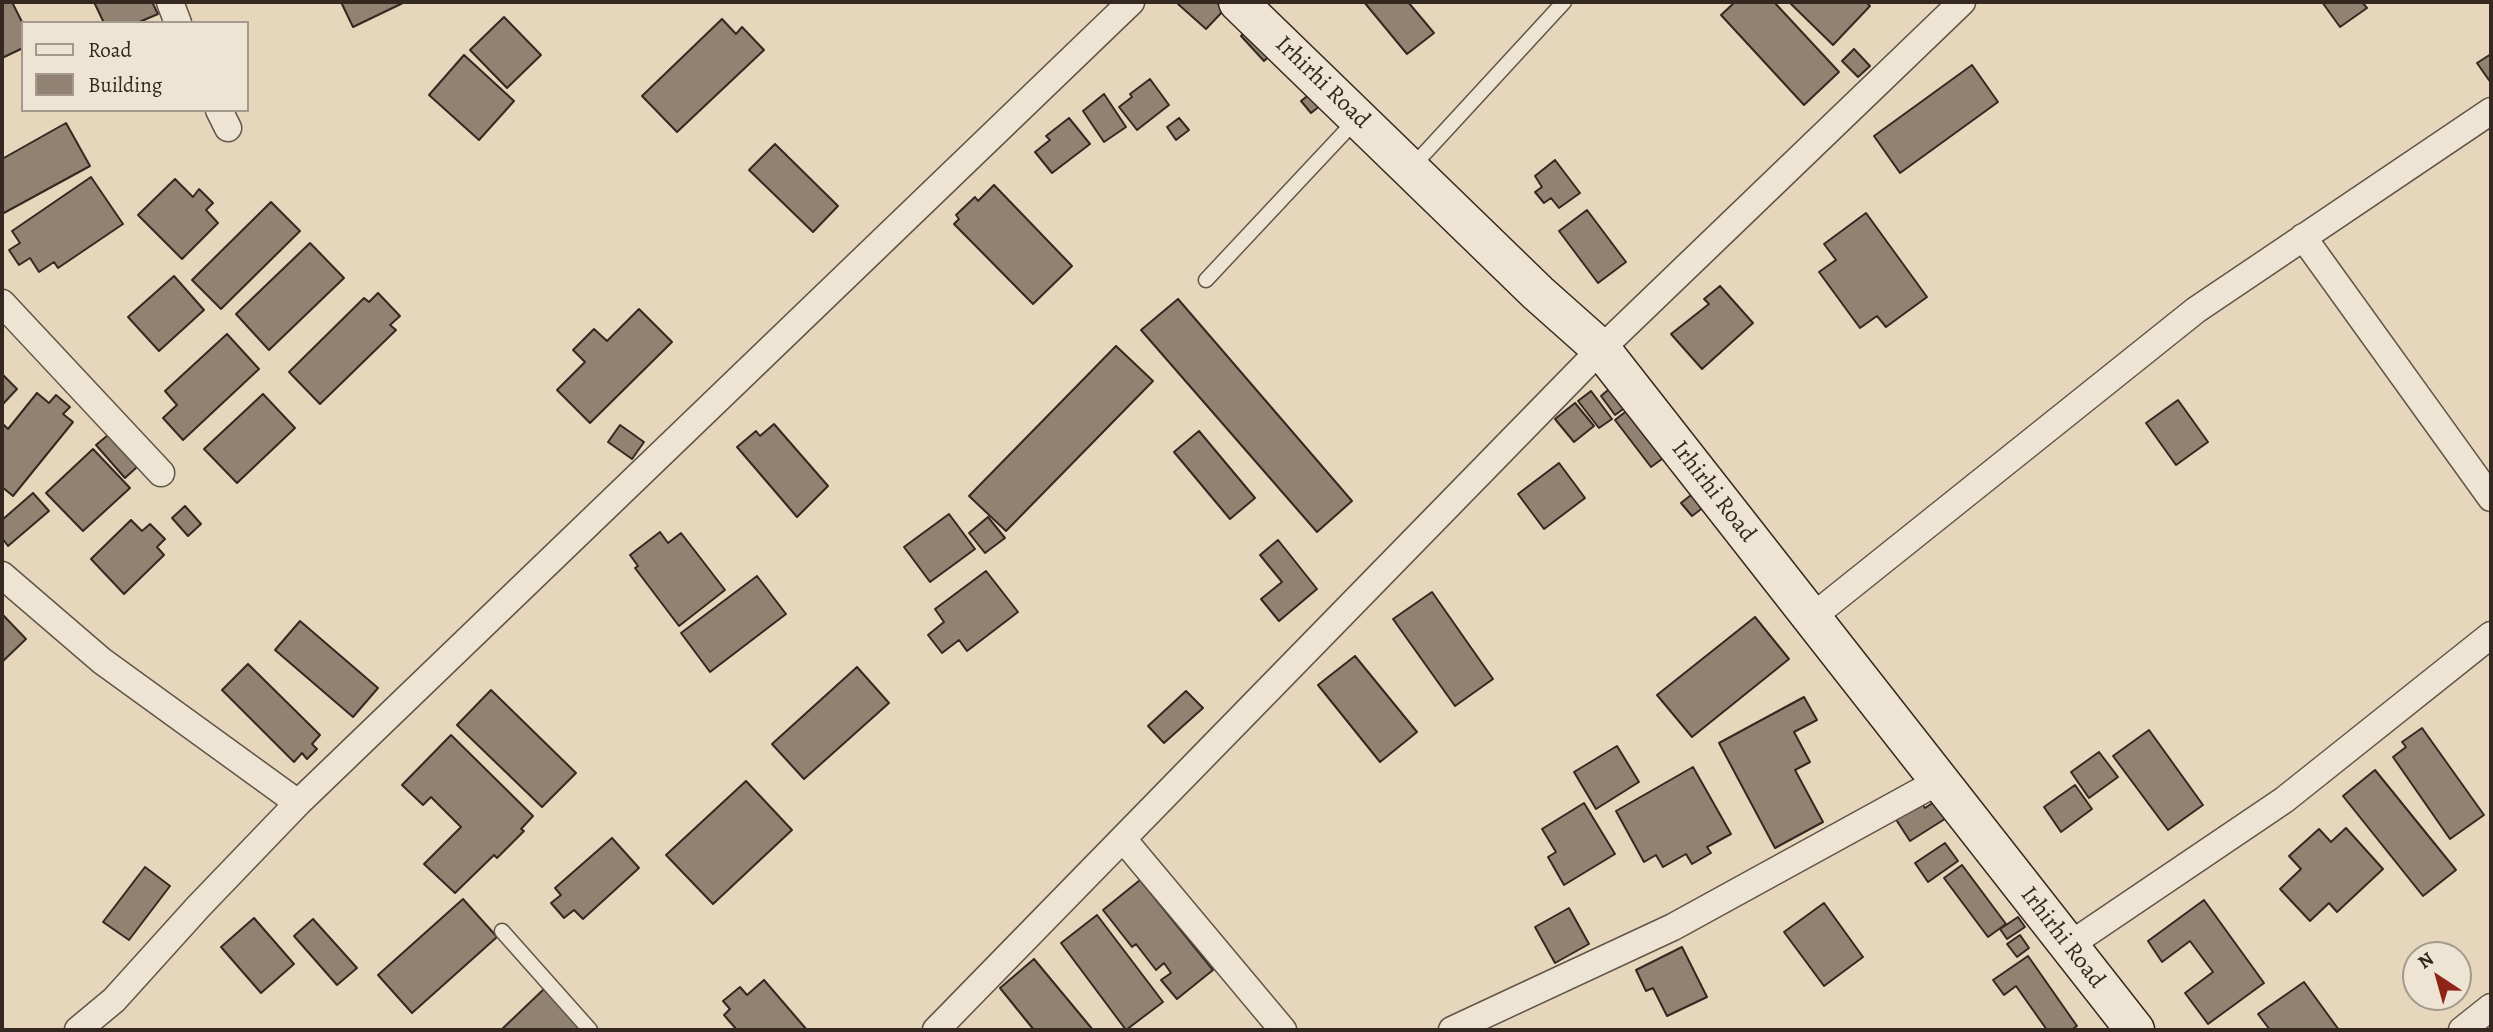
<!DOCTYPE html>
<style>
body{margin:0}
#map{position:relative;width:2493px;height:1032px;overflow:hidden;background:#e5d6bc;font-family:Alegreya,serif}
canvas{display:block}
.frame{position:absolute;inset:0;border:4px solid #352821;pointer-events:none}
.legend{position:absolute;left:21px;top:21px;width:228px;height:91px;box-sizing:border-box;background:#eee4d3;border:2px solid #a4998c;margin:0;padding:9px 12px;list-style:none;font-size:21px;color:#352821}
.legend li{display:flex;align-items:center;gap:14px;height:35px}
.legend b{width:35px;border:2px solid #a4998c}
.north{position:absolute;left:2402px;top:941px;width:70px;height:70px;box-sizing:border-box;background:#eee4d3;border:2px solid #a4998c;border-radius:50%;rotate:324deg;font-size:19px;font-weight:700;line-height:28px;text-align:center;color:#352821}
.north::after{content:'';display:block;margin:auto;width:24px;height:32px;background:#8f2418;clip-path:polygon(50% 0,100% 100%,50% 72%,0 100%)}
</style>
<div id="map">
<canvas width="2493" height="1032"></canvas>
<div class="frame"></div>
<ul class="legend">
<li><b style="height:9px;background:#eee4d3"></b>Road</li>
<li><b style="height:19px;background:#918272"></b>Building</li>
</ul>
<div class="north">N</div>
</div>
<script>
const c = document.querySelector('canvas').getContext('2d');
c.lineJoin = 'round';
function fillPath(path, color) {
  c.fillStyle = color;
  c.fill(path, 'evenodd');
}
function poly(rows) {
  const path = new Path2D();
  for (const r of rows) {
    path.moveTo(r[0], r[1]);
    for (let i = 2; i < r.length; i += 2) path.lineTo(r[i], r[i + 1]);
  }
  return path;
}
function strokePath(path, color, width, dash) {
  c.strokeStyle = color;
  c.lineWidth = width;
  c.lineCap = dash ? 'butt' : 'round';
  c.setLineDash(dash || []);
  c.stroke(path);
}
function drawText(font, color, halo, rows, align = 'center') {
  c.font = font + ' Alegreya,serif';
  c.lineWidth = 5;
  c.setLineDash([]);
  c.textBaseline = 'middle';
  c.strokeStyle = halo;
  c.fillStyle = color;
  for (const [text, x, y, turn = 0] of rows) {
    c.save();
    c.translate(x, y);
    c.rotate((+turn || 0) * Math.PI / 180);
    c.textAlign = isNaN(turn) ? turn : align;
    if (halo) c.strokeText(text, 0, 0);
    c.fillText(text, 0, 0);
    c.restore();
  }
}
const building = poly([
 [2,2,12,2,23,24,23,48,2,58,2,2],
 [94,2,152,2,158,14,137,23,104,23,94,2],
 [341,2,405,2,353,27,341,2],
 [1180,2,1216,2,1224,10,1206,29,1178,4,1180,2],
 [1364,2,1408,2,1434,33,1407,54,1364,2],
 [1735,2,1774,2,1839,72,1804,105,1721,15,1735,2],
 [1789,2,1866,2,1870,6,1833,45,1789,2],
 [2322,2,2362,2,2367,8,2340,27,2322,2],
 [504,17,541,55,507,88,470,50,504,17],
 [722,19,736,34,742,27,764,50,677,132,642,96,722,19],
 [1252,26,1275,51,1264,61,1241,36,1252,26],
 [1854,49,1870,66,1858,77,1842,61,1854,49],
 [2491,54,2491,83,2477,63,2491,54],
 [464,55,514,101,479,140,429,95,464,55],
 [1972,65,1998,102,1900,173,1874,136,1972,65],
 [1150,79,1169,105,1137,130,1119,107,1132,97,1130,94,1150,79],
 [1316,89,1326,101,1311,113,1301,101,1316,89],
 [1104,94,1126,127,1104,142,1083,111,1104,94],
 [1069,118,1090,144,1052,173,1035,152,1050,140,1046,136,1069,118],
 [1179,118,1189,130,1176,140,1167,127,1179,118],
 [66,123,90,166,2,214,2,159,66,123],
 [775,144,838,206,813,232,749,170,775,144],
 [1555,160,1580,193,1559,208,1551,198,1544,203,1535,192,1542,187,1535,176,1555,160],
 [91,177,123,224,58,268,54,262,39,272,30,258,19,265,9,250,20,243,12,231,91,177],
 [175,179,193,197,199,189,213,203,206,210,218,223,182,259,138,215,175,179],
 [994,185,1072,266,1033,304,954,224,959,219,956,215,975,197,978,201,994,185],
 [271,202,300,231,221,309,192,280,271,202],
 [1587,210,1626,262,1598,283,1559,231,1587,210],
 [1866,213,1927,297,1886,327,1877,316,1860,328,1819,272,1836,260,1824,244,1866,213],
 [310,243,344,278,269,350,236,314,310,243],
 [174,276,204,310,159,351,128,317,174,276],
 [1720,286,1753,323,1702,369,1671,334,1709,304,1704,299,1720,286],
 [378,293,400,316,390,325,396,330,320,404,289,372,364,298,369,302,378,293],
 [1178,299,1352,501,1317,532,1141,330,1178,299],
 [639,309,672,342,590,423,557,390,585,362,573,350,594,329,607,341,639,309],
 [227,334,259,369,183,440,163,418,177,405,165,391,227,334],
 [1116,346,1153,381,1006,531,969,496,1116,346],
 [2,374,17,389,2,405,2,374],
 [1615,384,1630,404,1615,415,1601,396,1615,384],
 [1591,391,1612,419,1599,428,1578,401,1591,391],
 [37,393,49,403,56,395,70,407,63,414,73,422,13,496,2,487,2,428,4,425,8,429,37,393],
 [263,394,295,428,237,483,204,449,263,394],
 [2178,400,2208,442,2176,465,2146,423,2178,400],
 [1575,403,1594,426,1574,442,1555,419,1575,403],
 [1629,409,1666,456,1651,467,1615,420,1629,409],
 [774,424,828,486,797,517,737,447,756,431,760,436,774,424],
 [620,425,644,442,632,459,608,442,620,425],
 [1199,431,1255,498,1230,519,1174,452,1199,431],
 [108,435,137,467,125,478,96,445,108,435],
 [93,449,130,488,83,531,46,493,93,449],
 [1559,463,1585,498,1544,529,1518,494,1559,463],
 [1701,487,1712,501,1692,516,1681,503,1701,487],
 [33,493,49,511,8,546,2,538,2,520,33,493],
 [185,506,201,524,188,536,172,518,185,506],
 [949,514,975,549,930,582,904,547,949,514],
 [988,517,1005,538,985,553,969,533,988,517],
 [131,520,142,531,150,524,165,539,157,547,164,555,124,594,91,559,131,520],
 [660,532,668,543,681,533,725,590,679,626,635,568,638,566,630,555,660,532],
 [1278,540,1317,589,1279,621,1261,599,1282,582,1260,555,1278,540],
 [986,571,1018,612,967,651,959,640,942,653,928,635,944,622,935,609,986,571],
 [757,576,786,614,710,672,681,633,757,576],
 [1432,592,1493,679,1455,706,1393,619,1432,592],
 [2,614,26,639,2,662,2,614],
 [1755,617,1789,659,1692,737,1657,695,1755,617],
 [300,621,378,688,353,717,275,650,300,621],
 [1355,656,1417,732,1380,762,1318,685,1355,656],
 [248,664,320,735,312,744,317,749,307,759,302,753,294,762,222,690,248,664],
 [857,667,889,703,804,779,772,744,857,667],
 [491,690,576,773,542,807,457,725,491,690],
 [1186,691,1203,708,1164,743,1148,726,1186,691],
 [1804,697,1817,720,1794,732,1810,762,1795,770,1823,822,1775,848,1719,743,1804,697],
 [2422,728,2484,815,2450,839,2393,757,2406,747,2402,742,2422,728],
 [2149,730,2203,805,2168,830,2113,756,2149,730],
 [451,735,533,816,521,829,524,831,497,858,494,855,455,893,424,864,461,827,431,797,423,805,402,785,451,735],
 [1617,746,1639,782,1596,809,1574,772,1617,746],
 [2099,752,2118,777,2089,798,2071,772,2099,752],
 [1693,767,1731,834,1707,847,1711,853,1692,864,1686,854,1663,867,1656,855,1644,862,1616,811,1693,767],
 [2375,770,2456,870,2423,896,2343,796,2375,770],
 [746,781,792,830,713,904,666,855,746,781],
 [2075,785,2092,809,2061,832,2044,807,2075,785],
 [1937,800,1948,817,1910,841,1895,818,1920,801,1925,808,1937,800],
 [1584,803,1615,854,1564,885,1548,857,1556,852,1542,829,1584,803],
 [2346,828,2383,869,2337,912,2329,903,2310,921,2280,889,2301,869,2289,856,2319,829,2331,842,2346,828],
 [612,838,639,868,583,919,574,910,564,918,551,903,561,895,555,888,612,838],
 [1945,843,1958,861,1928,882,1915,863,1945,843],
 [1962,865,2006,924,1988,937,1944,878,1962,865],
 [145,867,170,886,129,940,103,922,145,867],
 [1140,880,1213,970,1177,999,1161,980,1171,973,1164,963,1156,970,1136,944,1132,947,1103,910,1140,880],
 [463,899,497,937,412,1013,378,975,463,899],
 [2204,900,2264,983,2208,1024,2185,993,2213,972,2190,941,2162,962,2148,941,2204,900],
 [1824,903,1863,957,1824,986,1784,932,1824,903],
 [1569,908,1589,944,1555,963,1535,927,1569,908],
 [1097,915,1163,1002,1126,1030,1061,943,1097,915],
 [2018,917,2025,927,2007,939,2000,929,2018,917],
 [254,918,294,964,261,993,221,947,254,918],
 [313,919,357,968,337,985,294,936,313,919],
 [2020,935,2029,948,2017,957,2007,944,2020,935],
 [1682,947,1707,997,1667,1016,1653,988,1646,991,1636,970,1682,947],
 [2028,956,2077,1026,2071,1030,2047,1030,2016,986,2004,995,1993,980,2028,956],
 [1034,959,1093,1030,1034,1030,1000,988,1034,959],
 [764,980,807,1030,737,1030,724,1015,730,1009,723,1001,740,987,747,995,764,980],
 [2304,982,2339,1030,2270,1030,2258,1014,2304,982],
 [544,989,582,1028,580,1030,501,1030,544,989]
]);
fillPath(building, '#918272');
strokePath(building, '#352821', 2);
const lane = poly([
 [1411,168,1564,2],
 [1206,280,1356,120],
 [502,931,590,1030]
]);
const street = poly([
 [170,2,178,23],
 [219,110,228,128],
 [2303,237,2491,498],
 [2,303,161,473],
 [2,575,102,661,298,803],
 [1811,618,2196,310,2491,111],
 [1123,839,1283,1030],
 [2068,946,2284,800,2491,635],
 [78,1030,114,1000,199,906,298,803,1131,2],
 [936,1030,1601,349,1962,2],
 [1452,1030,1673,927,1939,781],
 [2462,1030,2491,1007]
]);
const secondary = poly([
 [1238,2,1538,293,1601,349,2135,1030]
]);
strokePath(lane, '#615448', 17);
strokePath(street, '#615448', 29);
strokePath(secondary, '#352821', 41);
strokePath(lane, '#eee4d3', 14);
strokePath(street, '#eee4d3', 26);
strokePath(secondary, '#eee4d3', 38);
drawText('24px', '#352821', '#eee4d3', [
 ["Irhirhi Road",1322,83,44],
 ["Irhirhi Road",1713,492,52],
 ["Irhirhi Road",2062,938,52]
]);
</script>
